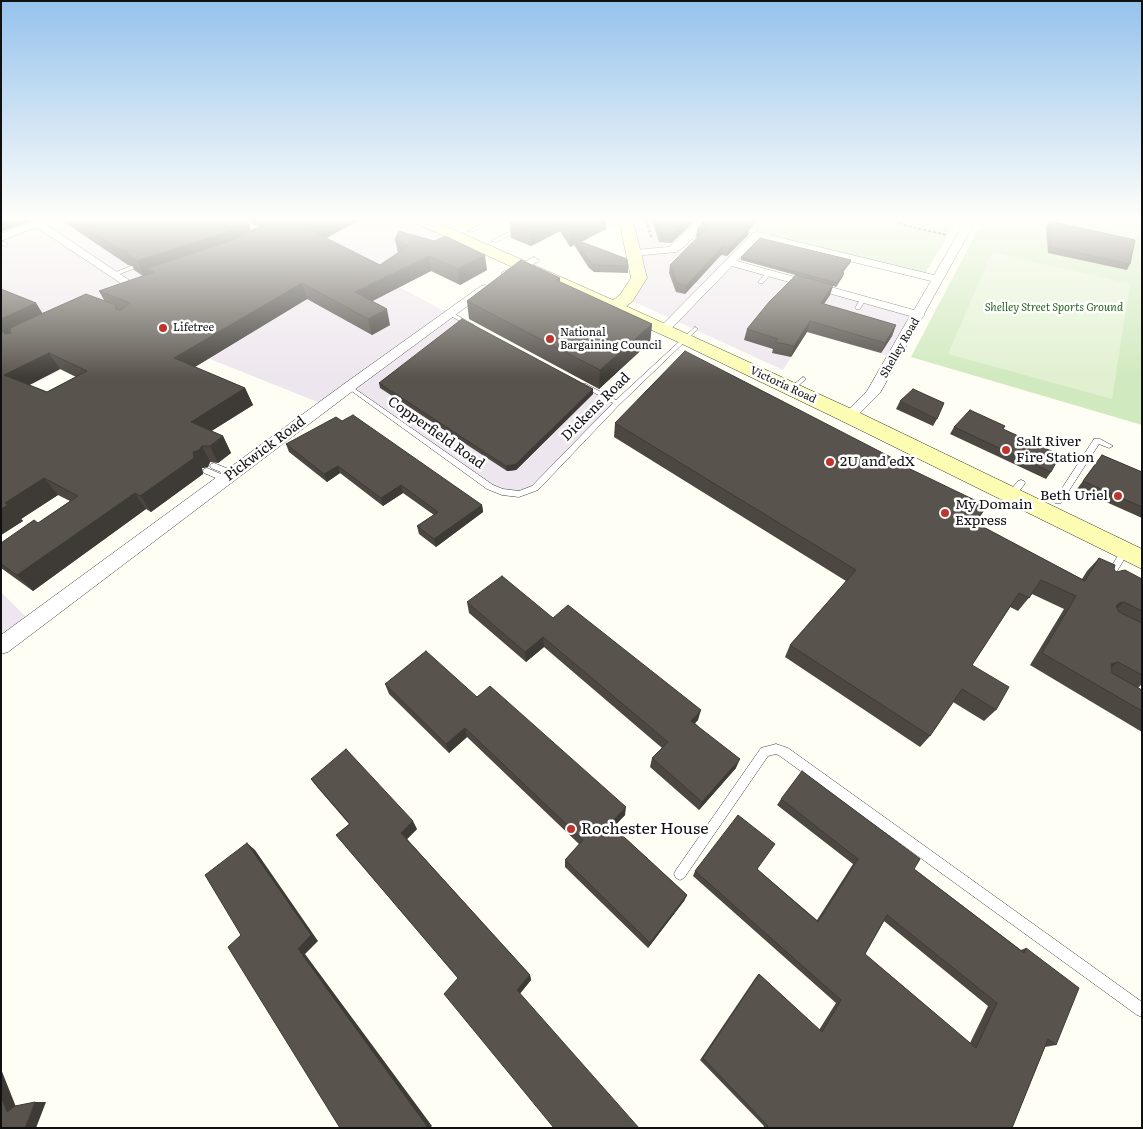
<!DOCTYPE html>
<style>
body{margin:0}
#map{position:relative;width:1143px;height:1129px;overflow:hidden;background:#fffef4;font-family:Literata,serif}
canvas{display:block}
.frame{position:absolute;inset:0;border:2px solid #101010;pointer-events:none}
</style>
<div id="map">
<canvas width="1143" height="1129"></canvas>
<div class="frame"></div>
</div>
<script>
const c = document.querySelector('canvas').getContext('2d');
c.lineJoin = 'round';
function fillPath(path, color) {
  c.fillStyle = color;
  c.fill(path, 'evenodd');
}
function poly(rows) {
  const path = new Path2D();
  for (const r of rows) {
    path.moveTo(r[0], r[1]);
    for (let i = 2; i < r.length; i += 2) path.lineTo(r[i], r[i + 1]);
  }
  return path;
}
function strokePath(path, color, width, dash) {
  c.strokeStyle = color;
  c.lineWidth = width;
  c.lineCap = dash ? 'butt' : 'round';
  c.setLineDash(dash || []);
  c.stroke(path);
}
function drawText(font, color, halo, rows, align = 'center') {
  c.font = font + ' Literata,serif';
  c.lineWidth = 5;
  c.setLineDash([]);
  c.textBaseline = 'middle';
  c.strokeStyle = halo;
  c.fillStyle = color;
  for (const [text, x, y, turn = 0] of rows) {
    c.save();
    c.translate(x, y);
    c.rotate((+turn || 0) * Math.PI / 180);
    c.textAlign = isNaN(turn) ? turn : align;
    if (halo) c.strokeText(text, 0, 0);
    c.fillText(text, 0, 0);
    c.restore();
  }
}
fillPath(poly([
 [1,220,470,220,371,272,617,403,527,492,502,492,349,387,325,405,140,331,25,388,1,358],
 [626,220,758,220,750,229,757,235,729,261,919,315,895,358,807,332,783,370,626,298,636,284],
 [1,592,32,623,1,646]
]), '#eee6ee');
fillPath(poly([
 [758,220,934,220,954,225,925,274,750,229],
 [983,220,1142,220,1142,425,911,357]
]), '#d0e9be');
fillPath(poly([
 [1058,220,1142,220,1142,238],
 [992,252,1130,284,1112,399,948,354]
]), '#e1f0d0');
const lane = poly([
 [490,220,496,220,472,232,467,231,490,220],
 [519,227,524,228,496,242,491,241,519,227],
 [1,241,7,243,8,244,5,246,1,245,1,241],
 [131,266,133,267,133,269,114,276,111,274,131,266],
 [767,272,772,273,763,283,759,283,759,281,767,272],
 [861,298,866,299,860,309,856,309,855,308,861,298],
 [447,312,451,312,474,325,469,326,447,314,447,312],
 [695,327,698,329,697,330,619,405,538,490,519,497,502,495,487,489,346,387,349,385,351,386,493,485,503,489,519,491,532,486,613,403,582,386,582,384,586,384,616,400,695,327],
 [803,377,805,378,805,380,793,390,789,390,789,388,803,377],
 [1094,439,1100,439,1113,446,1109,448,1099,444,1061,503,1055,503,1054,501,1055,499,1094,439],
 [214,463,236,472,237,474,233,477,211,468,210,466,211,464,214,463],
 [207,468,228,477,229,479,225,482,204,473,203,471,204,469,207,468],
 [1021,480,1024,481,1025,483,1024,485,1014,497,1008,497,1007,495,1008,493,1018,481,1021,480],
 [1125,548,1129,551,1128,553,1111,581,1105,581,1104,579,1105,577,1122,549,1125,548],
 [776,744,788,748,1142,1002,1142,1017,1137,1015,780,756,776,754,768,756,684,878,680,880,676,878,674,874,676,870,761,748,776,744]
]);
const street = poly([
 [36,220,50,220,45,224,138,286,136,288,128,288,36,227,1,241,1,234,36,220],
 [699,220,710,220,685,246,676,252,634,256,629,253,634,250,669,247,699,220],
 [966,220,976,220,924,314,925,315,922,318,880,393,854,419,844,419,842,416,867,391,910,316,732,266,668,332,664,333,658,329,753,233,757,232,934,275,966,220],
 [759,239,931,281,914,310,737,261,759,239],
 [534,257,539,260,538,262,511,275,503,275,501,273,534,257],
 [485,285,489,286,491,288,489,290,354,390,8,652,1,654,1,635,344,384,481,286,485,285]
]);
const secondary = poly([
 [413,220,432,220,613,300,620,295,631,278,619,220,633,220,647,278,632,302,626,306,856,411,1142,549,1142,569,842,421,678,342,415,223,413,220]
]);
strokePath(lane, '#434343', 1);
strokePath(street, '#434343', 1);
strokePath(secondary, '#323232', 1);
strokePath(poly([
 [646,220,652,239],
 [895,220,907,226,947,235]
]), '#323232', 2, [3, 2]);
fillPath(lane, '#fff');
fillPath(street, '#fff');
fillPath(secondary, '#fcfcb2');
fillPath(poly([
 [61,220,359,220,326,238,380,265,398,253,395,240,487,270,460,285,431,271,372,301,390,325,372,335,307,299,195,367,245,388,253,405,211,431,223,436,231,453,218,463,210,462,208,467,202,468,203,474,151,512,146,509,33,591,1,568,1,543,38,523,70,501,58,495,21,519,23,521,1,535,1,289,36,303,42,313,104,300,99,291,143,276,134,270,133,266,128,265],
 [246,220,259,227,251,231],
 [60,369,76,377,47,392,29,385],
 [511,220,606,220,606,229,581,242,628,266,628,273,594,272,589,268,574,245,570,247,560,231,531,246,511,238,510,223,513,221],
 [652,220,696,220,671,243,659,242],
 [705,220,749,230,748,235,727,256,721,255,685,294,676,292,669,273,670,265,698,237,696,237],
 [1049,221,1130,264,1127,270,1048,253,1046,227],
 [741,257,851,260,850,263,843,272,844,273,843,276,836,287,833,286,830,295,824,304,896,325,892,336,881,353,807,332,791,357,772,353,773,349,744,340,747,329,795,275,741,260],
 [560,278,560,282,652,324,650,342,599,389,469,319,467,301],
 [379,383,593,394,516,470,507,471,380,388],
 [900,401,937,419,933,426,896,409],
 [342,421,482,505,483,512,436,547,419,534,417,526,434,515,403,493,383,506,340,473,327,482,289,452,286,444],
 [615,423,908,466,907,467,978,520,975,523,1082,579,1087,571,1099,558,1116,572,1142,579,1142,684,1138,688,1142,690,1142,732,1030,665,1064,609,1032,594,1018,611,1010,607,972,665,996,710,984,721,953,702,930,736,920,747,785,657,790,645,846,581,614,437],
 [954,427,1003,429,1051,472,1046,479,950,434],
 [1102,455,1142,472,1142,518,1077,489],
 [467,602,553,618,698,720,695,723,736,768,699,810,650,767,652,758,662,748,544,647,526,662,469,613],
 [385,684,477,697,625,815,613,827,687,895,684,901,648,948,565,867,565,860,579,844,467,737,449,753,389,694],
 [311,779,417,829,407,839,530,975,531,980,520,993,458,978,336,835,349,824,317,787],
 [781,799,914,869,1021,950,1026,948,1056,1045,1045,1047,1012,1128,763,1128,764,1126,700,1060,756,977,759,974,819,1030,836,1003,693,876,695,871,757,869,817,920,853,864,777,805],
 [884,921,988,1006,970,1043,865,954]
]), '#4d4742');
fillPath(poly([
 [1,220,31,220,1,232],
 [262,220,284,220,265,230],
 [328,220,359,220,314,245,310,230],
 [551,220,560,220,560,231,531,246,530,231],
 [594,220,606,220,606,229,577,244,574,239,574,245,570,247,570,232],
 [688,220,696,220,671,243,672,235],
 [752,220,758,220,749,230,748,235,727,256,729,248],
 [248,221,253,236,148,268,151,274,144,276,137,261],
 [709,226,708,234,696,237,697,229],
 [723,246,721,255,685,294,686,286],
 [485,255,487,270,460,285,458,269],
 [429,256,431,271,359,308,355,292],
 [851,260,850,263,840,276,841,272],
 [844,273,843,276,836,287,837,283],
 [302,283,307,299,183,374,174,358],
 [833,285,830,295,817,314,821,303],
 [36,303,46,319,1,340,1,319],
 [387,309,390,325,372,335,368,319],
 [810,321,807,332,791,357,794,346],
 [652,324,650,342,599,389,600,370],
 [896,325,892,336,881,353,885,343],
 [49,353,60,369,16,392,4,375],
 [245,388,253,405,199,439,191,422],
 [593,389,593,394,516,470,507,471,506,466],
 [223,436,231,453,218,463,210,446],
 [202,446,210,462,208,467,202,468,203,474,151,512,140,496,193,452],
 [338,466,340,473,327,482,324,474],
 [44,478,58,495,21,519,23,521,1,535,1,509,5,503],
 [401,485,403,493,383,506,381,498],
 [135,493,146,509,33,591,17,575],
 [482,505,483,512,436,547,434,539],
 [987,506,978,520,965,536,974,522],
 [1124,602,1111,614,1119,603],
 [543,637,544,647,526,662,525,652],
 [1118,662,1104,674,1111,664],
 [701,710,698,720,688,730,691,721],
 [465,728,467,737,449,753,446,744],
 [740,759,736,768,699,810,702,802],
 [626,807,625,815,609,832,610,824],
 [413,821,417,829,405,841,401,833],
 [247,843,255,850,318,941,305,954,432,1126,430,1128,425,1128,298,949],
 [687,895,684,901,648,948,650,943],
 [530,975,531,980,519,995,517,990],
 [1,1069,18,1112,7,1112,1,1097],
 [35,1102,46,1102,36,1128,25,1128]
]), '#3e3a36');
const building = poly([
 [75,220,246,220,248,221,221,234,137,261,127,254,127,251,120,250,75,220],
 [272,220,328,220,310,230,380,265,408,246,395,240,399,231,434,241,445,236,485,255,458,269,429,256,355,292,387,309,368,319,302,283,174,358,245,388,191,422,223,436,210,446,202,446,199,450,193,452,194,458,140,496,135,493,17,575,1,564,1,543,34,520,38,523,78,496,44,478,5,503,8,505,1,509,1,331,6,334,11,333,10,328,86,294,116,305,116,309,121,310,130,303,99,291,154,272,148,268,231,241,272,220],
 [49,353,87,371,47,392,4,375,49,353],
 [516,220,551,220,530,231,510,223,516,220],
 [563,220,594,220,570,232,563,220],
 [655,220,688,220,672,235,660,234,655,220],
 [705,220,752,220,747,226,750,227,729,248,723,246,686,286,677,283,670,265,709,226,697,229,705,220],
 [1049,221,1135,240,1130,264,1051,247,1049,221],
 [760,238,851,260,841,272,844,273,837,283,741,257,760,238],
 [574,239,627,259,628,266,594,265,589,261,574,239],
 [521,260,560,278,556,280,652,324,600,370,467,301,521,260],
 [796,275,833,285,821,303,896,325,885,343,810,321,794,346,775,342,778,339,747,329,769,302,796,275],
 [1,289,36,303,1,319,1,289],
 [462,319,593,389,516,464,506,466,379,383,462,319],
 [685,351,908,466,906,467,987,506,974,522,1085,581,1099,558,1115,565,1114,569,1116,572,1125,570,1142,579,1142,611,1124,602,1119,603,1116,606,1119,612,1142,623,1142,675,1118,662,1111,664,1112,673,1142,690,1142,711,1042,653,1076,596,1041,580,1029,598,1019,593,972,665,1009,687,996,710,962,689,930,736,790,645,856,570,615,423,685,351],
 [913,389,944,403,937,419,900,401,913,389],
 [970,410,1005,426,1003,429,1060,455,1051,472,954,427,970,410],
 [353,415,482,505,434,539,417,526,438,512,401,485,381,498,338,466,324,474,286,444,336,417,342,421,353,415],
 [1102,455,1142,472,1142,507,1083,481,1102,455],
 [502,576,553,618,568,605,701,710,691,721,740,759,702,802,652,758,668,742,543,637,525,652,467,602,502,576],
 [426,651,477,697,490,686,626,807,610,824,687,895,650,943,565,860,583,840,465,728,446,744,385,684,426,651],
 [346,749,413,821,401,833,530,975,517,990,639,1128,554,1128,444,994,458,978,336,835,350,824,311,779,346,749],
 [802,771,920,859,914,869,1024,953,1026,948,1079,988,1056,1045,1048,1039,1012,1128,767,1128,768,1126,703,1058,759,974,822,1032,841,1000,695,871,738,815,775,844,757,869,818,922,858,859,781,799,802,771],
 [887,915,997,1003,976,1048,865,954,887,915],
 [247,843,311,935,298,949,427,1126,425,1128,340,1128,228,947,241,935,205,875,247,843],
 [1,1097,7,1112,15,1106,35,1102,25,1128,1,1128,1,1097]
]);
fillPath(building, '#59534d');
strokePath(building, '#3e3a36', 1);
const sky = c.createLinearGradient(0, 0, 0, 378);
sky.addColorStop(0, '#95c2ed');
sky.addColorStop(0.58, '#fffffa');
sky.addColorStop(1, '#fffffa00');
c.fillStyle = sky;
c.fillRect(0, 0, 1143, 378);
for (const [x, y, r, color] of [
 [163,328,5,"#bd352c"],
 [550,339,5,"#bd352c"],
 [1006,450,5,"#bd352c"],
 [830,462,5,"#bd352c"],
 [1118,496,5,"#bd352c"],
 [945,513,5,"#bd352c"],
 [571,829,5,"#bd352c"]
]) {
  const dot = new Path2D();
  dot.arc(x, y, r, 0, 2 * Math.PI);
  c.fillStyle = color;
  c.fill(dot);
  strokePath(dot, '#fff', 2);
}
drawText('italic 11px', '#286722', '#fff', [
 ["Shelley Street Sports Ground",1054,308]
]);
drawText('11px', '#101010', '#fff', [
 ["Lifetree",173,328],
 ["National",560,333],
 ["Bargaining Council",560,346]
], 'left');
drawText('11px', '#101010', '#fff', [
 ["Shelley Road",900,348,-60],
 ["Victoria Road",783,385,25]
]);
drawText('14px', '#101010', '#fff', [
 ["Dickens Road",596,407,-45],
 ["Copperfield Road",436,433,35],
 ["Pickwick Road",265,449,-37]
]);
drawText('14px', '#101010', '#fff', [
 ["Salt River",1016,442],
 ["Fire Station",1016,458],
 ["2U and edX",840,462],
 ["Beth Uriel",1108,496,"right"],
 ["My Domain",955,505],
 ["Express",955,521]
], 'left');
drawText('16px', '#101010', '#fff', [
 ["Rochester House",581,829]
], 'left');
</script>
